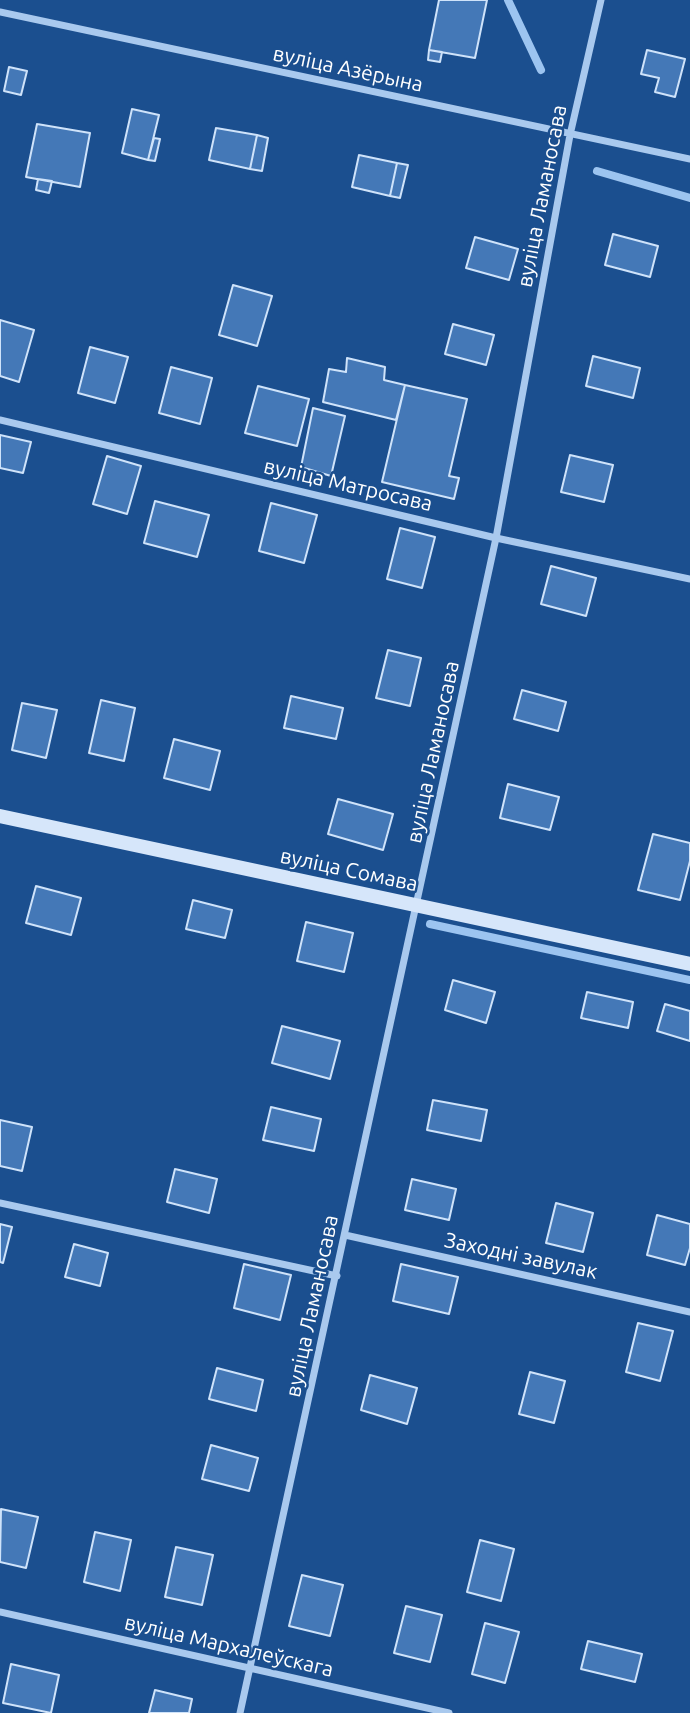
<!DOCTYPE html>
<meta charset="utf-8">
<style>
body{margin:0}
canvas{display:block;background:#1b4f8f}
</style>
<canvas width="690" height="1713"></canvas>
<script>
const c = document.querySelector('canvas').getContext('2d');
c.lineJoin = 'round';
function poly(rows) {
  const path = new Path2D();
  for (const r of rows) {
    path.moveTo(r[0], r[1]);
    for (let i = 2; i < r.length; i += 2) path.lineTo(r[i], r[i + 1]);
  }
  return path;
}
function strokePath(path, color, width, dash) {
  c.strokeStyle = color;
  c.lineWidth = width;
  c.lineCap = dash ? 'butt' : 'round';
  c.setLineDash(dash || []);
  c.stroke(path);
}
function fillPath(path, color) {
  c.fillStyle = color;
  c.fill(path, 'evenodd');
}
function drawText(font, color, halo, rows, align = 'center') {
  c.font = font + ' Ubuntu,sans-serif';
  c.lineWidth = 5;
  c.setLineDash([]);
  c.textBaseline = 'middle';
  c.strokeStyle = halo;
  c.fillStyle = color;
  for (const [text, x, y, turn = 0] of rows) {
    c.save();
    c.translate(x, y);
    c.rotate((+turn || 0) * Math.PI / 180);
    c.textAlign = isNaN(turn) ? turn : align;
    if (halo) c.strokeText(text, 0, 0);
    c.fillText(text, 0, 0);
    c.restore();
  }
}
strokePath(poly([
 [508,0,541,70],
 [597,171,690,198],
 [430,924,690,980]
]), '#9cc4f0', 8);
const building = poly([
 [439,0,487,0,475,58,429,50,439,0],
 [429,50,442,52,440,62,428,60,429,50],
 [647,50,685,59,675,97,655,92,659,78,641,74,647,50],
 [9,67,27,71,21,95,4,91,9,67],
 [132,109,159,115,148,160,122,153,132,109],
 [37,124,90,133,80,187,26,177,37,124],
 [216,128,257,135,250,169,209,160,216,128],
 [257,135,268,138,262,171,250,169,257,135],
 [154,138,160,139,155,161,148,160,154,138],
 [359,155,397,163,390,196,352,187,359,155],
 [397,163,408,165,400,198,390,196,397,163],
 [38,179,52,181,49,193,36,190,38,179],
 [613,234,658,246,650,277,605,265,613,234],
 [475,237,518,249,509,280,466,268,475,237],
 [233,285,272,296,257,346,219,335,233,285],
 [0,320,34,330,19,382,0,376,0,320],
 [453,324,494,335,486,365,445,354,453,324],
 [90,347,128,357,115,403,78,393,90,347],
 [593,356,640,368,633,398,586,386,593,356],
 [347,358,385,367,384,380,405,385,396,420,323,402,329,369,346,372,347,358],
 [171,367,212,378,200,424,159,413,171,367],
 [405,385,467,399,449,476,459,478,454,499,382,482,405,385],
 [258,386,309,399,297,446,245,433,258,386],
 [313,408,345,416,331,476,301,467,313,408],
 [0,435,31,442,23,473,0,468,0,435],
 [570,455,613,465,604,502,561,492,570,455],
 [107,456,141,466,127,514,93,504,107,456],
 [155,501,209,515,197,557,144,543,155,501],
 [271,503,317,515,304,563,259,551,271,503],
 [400,528,435,537,422,588,387,579,400,528],
 [551,566,596,578,586,616,541,604,551,566],
 [388,650,421,658,410,706,376,698,388,650],
 [522,690,566,702,558,731,514,719,522,690],
 [291,696,343,708,336,739,284,728,291,696],
 [101,700,135,708,124,761,89,753,101,700],
 [22,703,57,710,46,758,12,750,22,703],
 [174,739,220,751,210,790,164,778,174,739],
 [508,784,559,797,550,830,500,818,508,784],
 [338,799,393,814,383,850,328,834,338,799],
 [653,834,690,843,690,861,680,900,638,890,653,834],
 [36,886,81,898,71,935,26,923,36,886],
 [193,900,232,910,225,938,186,929,193,900],
 [306,922,353,933,344,972,297,961,306,922],
 [453,980,495,992,486,1023,445,1010,453,980],
 [587,992,633,1002,628,1028,581,1018,587,992],
 [665,1004,690,1011,690,1041,657,1031,665,1004],
 [282,1026,340,1041,330,1079,272,1063,282,1026],
 [433,1100,487,1110,481,1141,427,1130,433,1100],
 [271,1107,321,1119,314,1151,263,1140,271,1107],
 [0,1120,32,1127,22,1171,0,1166,0,1120],
 [175,1169,217,1179,209,1213,167,1202,175,1169],
 [412,1179,456,1189,449,1220,405,1210,412,1179],
 [556,1203,593,1213,583,1252,546,1243,556,1203],
 [657,1215,690,1224,690,1248,685,1265,647,1255,657,1215],
 [0,1224,12,1227,3,1263,0,1262,0,1224],
 [74,1244,108,1253,100,1286,65,1277,74,1244],
 [244,1264,291,1275,280,1320,234,1308,244,1264],
 [401,1264,458,1277,449,1314,393,1301,401,1264],
 [638,1323,673,1331,660,1381,626,1372,638,1323],
 [217,1368,263,1380,256,1411,209,1399,217,1368],
 [530,1372,565,1381,554,1423,519,1414,530,1372],
 [370,1375,417,1388,407,1424,361,1410,370,1375],
 [211,1445,258,1458,249,1491,202,1479,211,1445],
 [1,1509,38,1517,26,1568,0,1562,1,1509],
 [95,1532,131,1540,120,1591,84,1582,95,1532],
 [480,1540,514,1549,501,1601,467,1592,480,1540],
 [176,1547,213,1555,202,1605,165,1597,176,1547],
 [302,1575,343,1585,330,1636,289,1626,302,1575],
 [406,1606,442,1615,430,1662,394,1653,406,1606],
 [485,1623,519,1632,505,1683,472,1674,485,1623],
 [588,1641,642,1654,635,1682,581,1669,588,1641],
 [11,1664,59,1675,51,1713,3,1703,11,1664],
 [155,1690,192,1699,189,1713,149,1713,155,1690]
]);
fillPath(building, '#4478b7');
strokePath(building, '#cfe3fa', 2);
strokePath(poly([
 [0,12,690,159],
 [0,420,496,538,690,579],
 [0,1203,337,1276],
 [345,1235,690,1312],
 [0,1612,449,1713],
 [240,1713,496,538,570,135,601,0]
]), '#a9c9ee', 7);
strokePath(poly([
 [0,816,690,964]
]), '#d6e6fa', 14);
drawText('21px', '#fff', '#1b4f8f', [
 ["вуліца Азёрына",348,69,12],
 ["вуліца Ламаносава",542,196,-79],
 ["вуліца Матросава",348,485,13],
 ["вуліца Ламаносава",433,752,-78],
 ["вуліца Сомава",349,870,12],
 ["Заходні завулак",521,1256,12],
 ["вуліца Ламаносава",312,1306,-78],
 ["вуліца Мархалеўскага",229,1646,13]
]);
</script>
